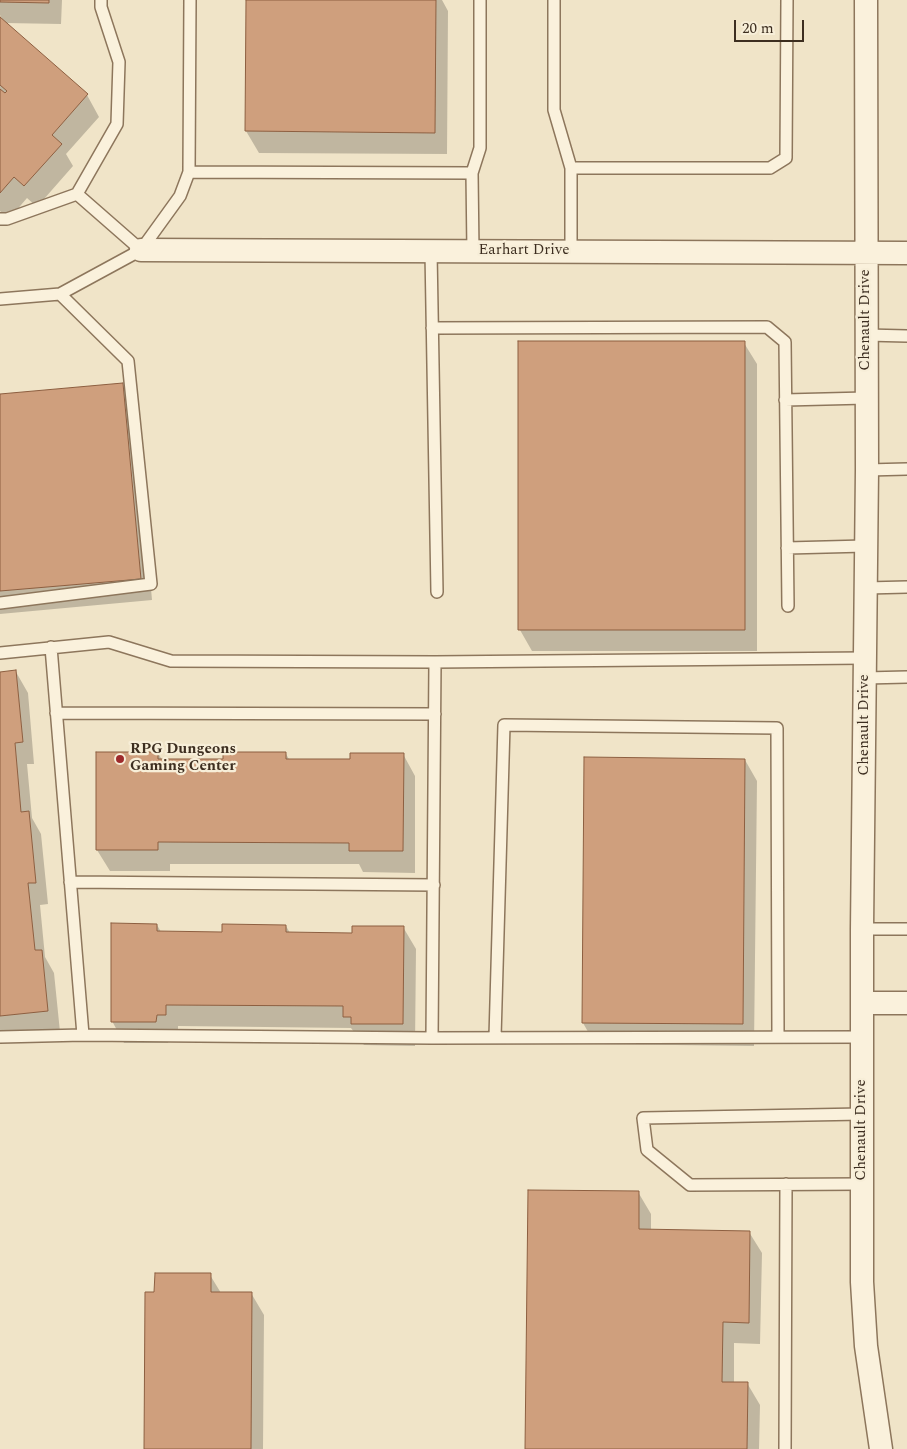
<!DOCTYPE html>
<style>
body{margin:0}
#map{position:relative;width:907px;height:1449px;overflow:hidden;background:#f0e4c8;font-family:Spectral,serif}
canvas{display:block}
.scale{position:absolute;left:734px;top:20px;width:70px;height:22px;box-sizing:border-box;border:2px solid #3d2e20;border-top:0;padding-left:6px;font-size:15px;line-height:18px;white-space:nowrap;color:#3d2e20;-webkit-text-stroke:4px #f7eed8;paint-order:stroke}
</style>
<div id="map">
<canvas width="907" height="1449"></canvas>
<div class="scale">20 m</div>
</div>
<script>
const c = document.querySelector('canvas').getContext('2d');
c.lineJoin = 'round';
function fillPath(path, color) {
  c.fillStyle = color;
  c.fill(path, 'evenodd');
}
function poly(rows) {
  const path = new Path2D();
  for (const r of rows) {
    path.moveTo(r[0], r[1]);
    for (let i = 2; i < r.length; i += 2) path.lineTo(r[i], r[i + 1]);
  }
  return path;
}
function strokePath(path, color, width, dash) {
  c.strokeStyle = color;
  c.lineWidth = width;
  c.lineCap = dash ? 'butt' : 'round';
  c.setLineDash(dash || []);
  c.stroke(path);
}
function drawText(font, color, halo, rows, align = 'center') {
  c.font = font + ' Spectral,serif';
  c.lineWidth = 4.5;
  c.setLineDash([]);
  c.textBaseline = 'middle';
  c.strokeStyle = halo;
  c.fillStyle = color;
  for (const [text, x, y, turn = 0] of rows) {
    c.save();
    c.translate(x, y);
    c.rotate((+turn || 0) * Math.PI / 180);
    c.textAlign = isNaN(turn) ? turn : align;
    if (halo) c.strokeText(text, 0, 0);
    c.fillText(text, 0, 0);
    c.restore();
  }
}
fillPath(poly([
 [0,0,62,0,61,24,5,23,87,95,99,117,66,154,73,166,37,207,27,198,9,219,0,211,0,18,3,21,0,15],
 [247,0,442,0,448,11,447,154,259,153,246,131],
 [744,343,757,364,757,651,532,651,520,630],
 [122,384,135,406,152,600,0,614,0,395],
 [16,672,28,693,34,764,27,764,32,818,41,834,48,904,40,905,45,957,54,973,60,1032,0,1038,0,673],
 [158,753,162,760,224,760,286,754,290,761,351,761,403,754,415,776,415,873,363,872,359,864,170,864,170,871,110,871,97,850],
 [745,760,757,781,754,1046,595,1044,583,1023],
 [157,925,161,932,223,933,286,926,290,933,353,934,403,927,416,949,415,1046,364,1045,351,1028,178,1026,178,1037,169,1037,168,1043,124,1043,112,1021],
 [638,1192,651,1214,651,1231,749,1232,762,1253,760,1344,734,1343,734,1383,747,1383,760,1405,759,1449,526,1449],
 [210,1275,221,1293,251,1293,264,1315,263,1449,146,1449,156,1293]
]), '#0003');
const building = poly([
 [0,0,49,0,49,3,0,2,0,0],
 [246,0,436,0,435,133,245,131,246,0],
 [0,17,88,94,52,135,62,144,24,186,14,177,0,193,0,89,5,93,7,91,0,85,0,17],
 [518,341,745,341,745,630,518,630,518,341],
 [123,383,141,579,0,591,0,394,123,383],
 [16,670,23,742,15,743,21,812,29,811,36,883,28,883,35,950,42,950,48,1011,0,1016,0,672,16,670],
 [96,752,158,752,158,759,223,759,223,752,286,752,286,759,350,759,350,753,404,753,403,851,349,851,349,843,158,842,158,850,96,850,96,752],
 [584,757,745,759,743,1024,582,1023,584,757],
 [111,923,157,924,157,931,222,932,222,924,286,925,286,932,352,933,352,926,404,926,403,1024,351,1024,351,1017,343,1017,343,1006,166,1005,166,1015,157,1015,156,1022,111,1022,111,923],
 [528,1190,639,1191,639,1229,750,1231,749,1323,723,1322,722,1382,748,1382,747,1449,525,1449,528,1190],
 [155,1273,211,1273,211,1292,252,1292,251,1449,144,1449,145,1292,154,1292,155,1273]
]);
fillPath(building, '#cf9f7d');
strokePath(building, '#8d5f41', 1);
const service = poly([
 [101,0,101,7,119,62,117,124,77,194,141,250],
 [554,0,554,110,571,168,571,251],
 [571,168,770,168,786,158,787,0],
 [189,172,472,173],
 [0,219,7,219,77,194],
 [431,252,437,592],
 [473,252,472,173,480,148,480,0],
 [0,299,60,294,141,250,180,196,189,172,190,0],
 [432,328,767,327,785,342,788,606],
 [866,335,907,336],
 [785,400,866,398],
 [867,470,907,469],
 [787,548,865,546],
 [866,588,907,587],
 [0,603,151,584,128,361,60,294],
 [51,647,83,1035],
 [0,653,109,642,171,661,435,662],
 [865,678,907,677],
 [56,713,435,714],
 [70,882,434,885],
 [862,929,907,929],
 [0,1037,83,1035,432,1038],
 [495,1037,504,725,777,728,778,1036],
 [862,1037,432,1038,435,662,865,658],
 [862,1114,643,1118,647,1150,690,1185,862,1184],
 [785,1449,786,1184]
]);
const minor = poly([
 [866,0,867,470,862,929,862,1282,866,1346,881,1449],
 [141,250,907,253],
 [862,1003,907,1003]
]);
strokePath(service, '#8d765c', 14);
strokePath(minor, '#8d765c', 25);
strokePath(service, '#faf1dc', 11);
strokePath(minor, '#faf1dc', 22);
for (const [x, y, r, color] of [
 [120,759,5,"#9e2a2b"]
]) {
  const dot = new Path2D();
  dot.arc(x, y, r, 0, 2 * Math.PI);
  c.fillStyle = color;
  c.fill(dot);
  strokePath(dot, '#f7eed8', 2);
}
drawText('15px', '#3d2e20', '#f7eed8', [
 ["Earhart Drive",524,251],
 ["Chenault Drive",866,320,-90],
 ["Chenault Drive",865,725,-90],
 ["Chenault Drive",862,1130,-90]
]);
drawText('bold 15px', '#3d2e20', '#f7eed8', [
 ["RPG Dungeons",130,750],
 ["Gaming Center",130,767]
], 'left');
</script>
